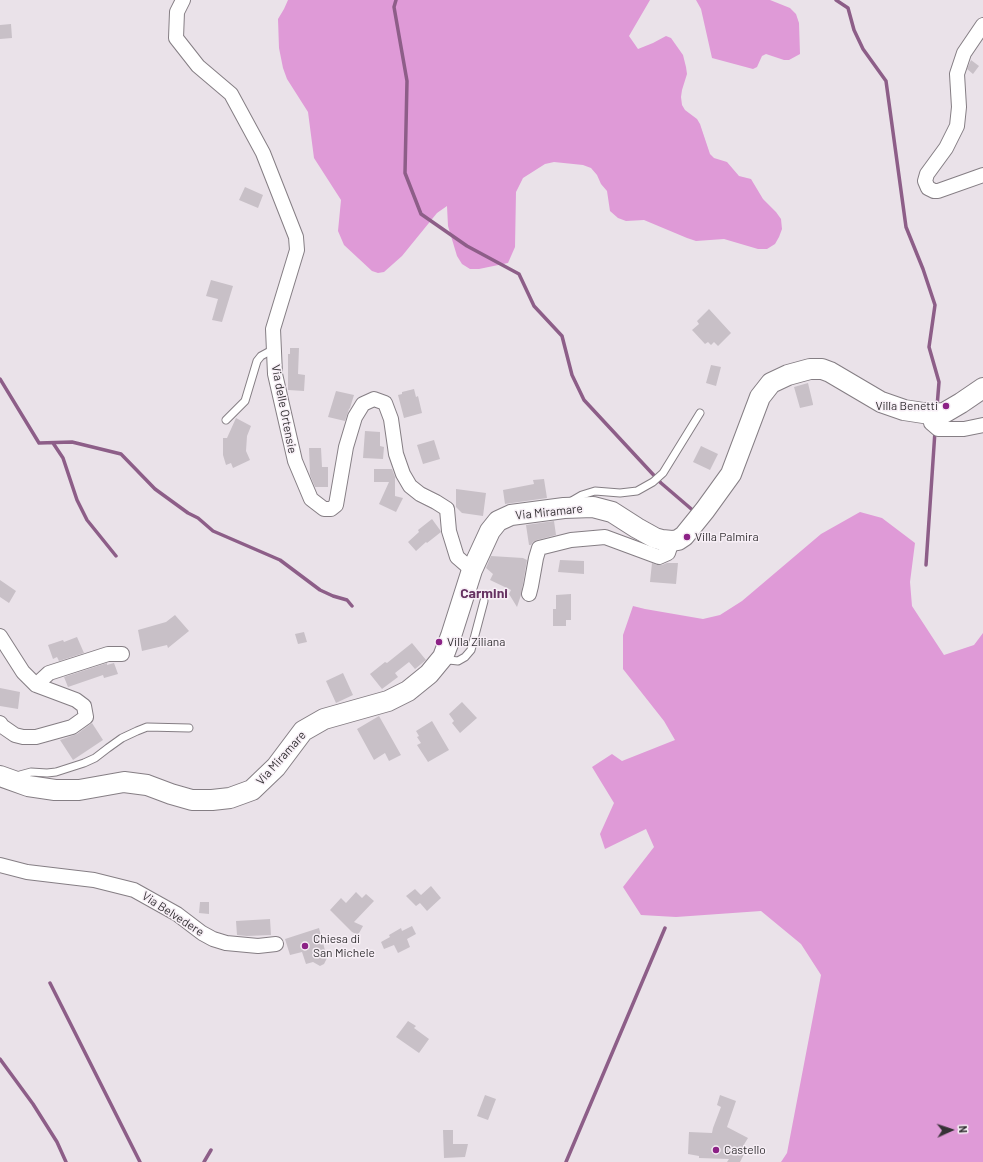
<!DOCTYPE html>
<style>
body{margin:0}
#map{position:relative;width:983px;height:1162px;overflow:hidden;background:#eae2e9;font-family:Barlow,sans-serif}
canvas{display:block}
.north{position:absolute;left:931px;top:1110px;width:40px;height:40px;-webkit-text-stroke:3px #f7eff6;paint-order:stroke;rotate:87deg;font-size:11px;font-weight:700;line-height:16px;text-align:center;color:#353235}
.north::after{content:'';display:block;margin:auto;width:14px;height:18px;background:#353235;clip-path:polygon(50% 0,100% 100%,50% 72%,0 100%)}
</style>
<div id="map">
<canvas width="983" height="1162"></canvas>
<div class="north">N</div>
</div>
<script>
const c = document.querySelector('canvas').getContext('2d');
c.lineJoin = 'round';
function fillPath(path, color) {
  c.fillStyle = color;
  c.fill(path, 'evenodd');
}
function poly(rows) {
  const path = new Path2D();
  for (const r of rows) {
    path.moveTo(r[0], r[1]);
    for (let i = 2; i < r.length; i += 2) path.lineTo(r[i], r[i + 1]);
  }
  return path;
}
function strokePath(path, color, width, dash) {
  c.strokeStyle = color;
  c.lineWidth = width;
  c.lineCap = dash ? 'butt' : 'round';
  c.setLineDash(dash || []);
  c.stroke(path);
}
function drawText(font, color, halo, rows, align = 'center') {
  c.font = font + ' Barlow,sans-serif';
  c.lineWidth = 3;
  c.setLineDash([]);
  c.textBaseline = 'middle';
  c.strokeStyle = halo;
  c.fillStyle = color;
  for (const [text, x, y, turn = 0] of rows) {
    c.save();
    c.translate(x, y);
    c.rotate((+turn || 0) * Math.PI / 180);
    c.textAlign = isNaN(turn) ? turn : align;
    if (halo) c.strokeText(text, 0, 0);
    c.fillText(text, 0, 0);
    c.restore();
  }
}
fillPath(poly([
 [288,0,650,0,629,36,638,49,653,43,666,36,671,38,683,55,686,67,687,74,682,90,681,97,682,105,685,110,697,119,700,124,710,154,714,158,727,162,739,176,751,179,763,199,776,212,781,219,782,229,779,237,775,244,767,249,758,249,724,239,696,241,687,238,644,220,626,221,618,218,610,211,607,191,601,184,597,175,591,168,583,165,554,162,545,164,523,178,516,192,515,247,508,263,479,269,470,269,462,264,457,256,448,226,447,206,437,213,402,256,384,272,378,273,372,271,344,245,338,231,341,200,314,158,308,112,287,79,283,68,279,48,278,19,284,9],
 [696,0,770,0,790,8,796,14,799,23,800,54,789,60,784,60,766,54,762,56,757,67,753,69,712,58,701,9],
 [860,512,882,518,915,543,910,582,912,606,944,655,974,645,983,633,983,1162,781,1162,787,1153,821,975,801,944,761,911,676,917,641,915,623,887,654,847,646,829,605,849,600,834,614,803,592,767,612,754,622,761,675,740,664,721,623,669,623,635,633,606,645,609,703,619,720,615,742,601,821,534]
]), '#df9ad7');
strokePath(poly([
 [396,0,394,7,407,81,405,173,421,214,467,246,519,274,534,306,562,336,572,375,584,400,661,483,696,513],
 [836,0,848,8,854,30,863,49,886,81,906,227,923,269,935,305,929,347,939,382,937,407],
 [0,379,39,443,72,442,121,454,155,489,188,513,198,518,213,531,280,560,320,590,333,596,347,600,352,606],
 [53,443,63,458,77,500,87,520,116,556],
 [926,565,935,431],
 [50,983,140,1162],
 [0,1059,33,1104,57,1142,66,1162],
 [204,1162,211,1150],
 [566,1162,665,928]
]), '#8d5e88', 3.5);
fillPath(poly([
 [11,24,12,38,0,39,0,25],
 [971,60,979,66,973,74,967,69],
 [245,187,263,195,258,208,239,200],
 [211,280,233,286,222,322,212,320,218,299,206,296],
 [709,309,731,333,718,346,714,342,711,345,708,342,705,344,692,330,699,324,697,321],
 [290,348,299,348,298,374,305,375,304,391,288,390,288,354,290,354],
 [711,365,721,367,716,386,706,383],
 [808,383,813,404,813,405,800,408,794,387],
 [414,389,416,397,418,396,422,413,404,418,398,395,402,394,402,392],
 [336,391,354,395,350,408,349,409,345,421,328,417],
 [236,418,251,426,247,436,246,451,250,460,233,468,231,463,226,465,223,455,223,438,227,438],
 [365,431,380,432,380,446,384,447,383,459,363,458],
 [434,440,440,459,423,464,417,445],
 [701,446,718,454,710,470,693,462],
 [309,448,321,448,322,467,328,467,328,487,315,487,310,475],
 [374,469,392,469,395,477,395,496,403,498,396,512,379,504,389,482,374,482],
 [544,479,547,498,505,504,503,490,534,484,533,480],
 [456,489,486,493,483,516,462,513,456,507],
 [432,519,440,530,441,532,427,543,426,542,416,551,408,542,419,532,418,530],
 [554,521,556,535,537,540,533,542,531,545,529,545,526,525],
 [491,556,523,558,527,560,521,595,517,607,509,594,511,590,490,580,493,574,486,568],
 [560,560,584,561,584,574,558,572],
 [652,563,657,565,662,565,667,563,678,563,676,584,650,582],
 [0,580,16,591,9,603,0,597],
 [571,594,571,620,566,620,566,626,553,626,553,609,556,609,556,595],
 [175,615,189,631,168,648,167,645,142,651,138,630,166,622],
 [304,632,307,642,298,644,295,634],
 [77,637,84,653,59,661,57,657,53,659,48,645,63,640,64,642],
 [412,643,426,660,415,669,409,662,395,673,398,677,382,689,370,674,385,662,387,663],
 [107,663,107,665,114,663,118,674,104,678,103,675,68,687,64,677],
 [343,673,353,695,336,703,326,681],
 [0,688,20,692,18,709,0,706],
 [462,702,477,718,460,733,452,723,454,721,449,714],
 [379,716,401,755,389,761,385,753,374,760,357,729],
 [432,721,449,750,428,762,417,745,421,743,417,737,419,736,416,731],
 [92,723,103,740,73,760,60,740,77,734],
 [431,886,441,898,427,911,420,903,416,906,406,896,415,889,421,895],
 [356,892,362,898,366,894,374,901,354,922,363,926,358,935,352,932,330,910,341,898,346,903],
 [200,902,209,902,209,914,199,913],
 [270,919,271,935,247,936,237,935,236,921],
 [412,926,416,934,407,939,410,947,398,953,394,945,384,949,381,942,390,937,389,935,401,928,402,931],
 [319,928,327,958,324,964,320,966,313,962,306,964,302,952,290,955,285,939],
 [408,1021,416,1026,414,1028,429,1039,419,1053,396,1037],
 [485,1095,496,1099,488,1120,477,1116],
 [720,1095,736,1101,727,1127,748,1138,743,1146,747,1148,740,1162,727,1162,729,1159,699,1158,699,1156,688,1154,689,1132,712,1133,713,1128,721,1107,717,1105],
 [443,1130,453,1130,453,1144,468,1144,465,1157,444,1158]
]), '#c8c0c7');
const lane = poly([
 [226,420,245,401,257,361,261,356,274,349],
 [570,502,582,495,595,491,620,493,637,491,653,482,663,473,700,413],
 [445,658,449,660,458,661,465,657,471,650,484,601],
 [17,780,20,775,31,772,47,773,56,772,84,763,95,758,108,748,122,738,137,731,147,727,189,728]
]);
const street = poly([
 [183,0,177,12,176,38,198,66,231,94,263,153,296,237,297,250,273,329,275,374,295,461,311,499,324,509,331,509,336,505,346,447,355,417,363,404,374,399,385,403,391,419,396,454,403,474,410,486,420,494,436,502,447,509,449,531,457,557,472,570],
 [983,25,964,53,957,74,959,107,957,126,946,148,927,174,925,181,928,188,934,191,938,191,983,175],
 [930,414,931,423,938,429,964,429,983,425],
 [529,594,531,586,536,558,539,548,571,540,605,537,659,557,668,553,672,541],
 [0,636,23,672,36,685,76,700,84,706,86,717,72,727,36,737,23,737,15,735,2,726,0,723],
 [36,685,49,673,108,654,122,654],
 [0,865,27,872,94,880,134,890,177,914,202,933,213,939,226,943,258,946,276,944]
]);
const secondary = poly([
 [0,776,28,786,55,790,79,790,124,782,147,785,171,794,192,800,212,800,230,798,252,790,276,767,303,731,324,719,388,701,408,691,429,674,443,657,451,636,472,570,490,531,498,521,511,515,564,508,593,507,612,512,637,528,655,538,662,540,672,541,678,540,684,536,705,510,731,474,760,397,771,383,788,375,810,369,822,369,830,372,881,402,904,410,930,414,944,413,961,403,983,388]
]);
strokePath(lane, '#857e84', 9);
strokePath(street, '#857e84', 16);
strokePath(secondary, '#857e84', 22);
strokePath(lane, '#fff', 7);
strokePath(street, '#fff', 14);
strokePath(secondary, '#fff', 20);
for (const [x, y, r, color] of [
 [946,406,4,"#8c2286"],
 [687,537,4,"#8c2286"],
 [439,642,4,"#8c2286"],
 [305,946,4,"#8c2286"],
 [716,1150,4,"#8c2286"]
]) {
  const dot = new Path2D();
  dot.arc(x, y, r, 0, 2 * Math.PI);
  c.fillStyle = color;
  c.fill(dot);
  strokePath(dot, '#f7eff6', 1.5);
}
drawText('12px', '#353235', '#f7eff6', [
 ["Villa Benetti",938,406,"right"],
 ["Villa Palmira",695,537],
 ["Villa Ziliana",447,642],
 ["Chiesa di",313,939],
 ["San Michele",313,953],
 ["Castello",724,1150]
], 'left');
drawText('12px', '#353235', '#f7eff6', [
 ["Via delle Ortensie",284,409,79],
 ["Via Miramare",549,512,-6],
 ["Via Miramare",281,758,-48],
 ["Via Belvedere",173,914,33]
]);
drawText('bold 14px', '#663262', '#f7eff6', [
 ["Carmini",484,593]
]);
</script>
